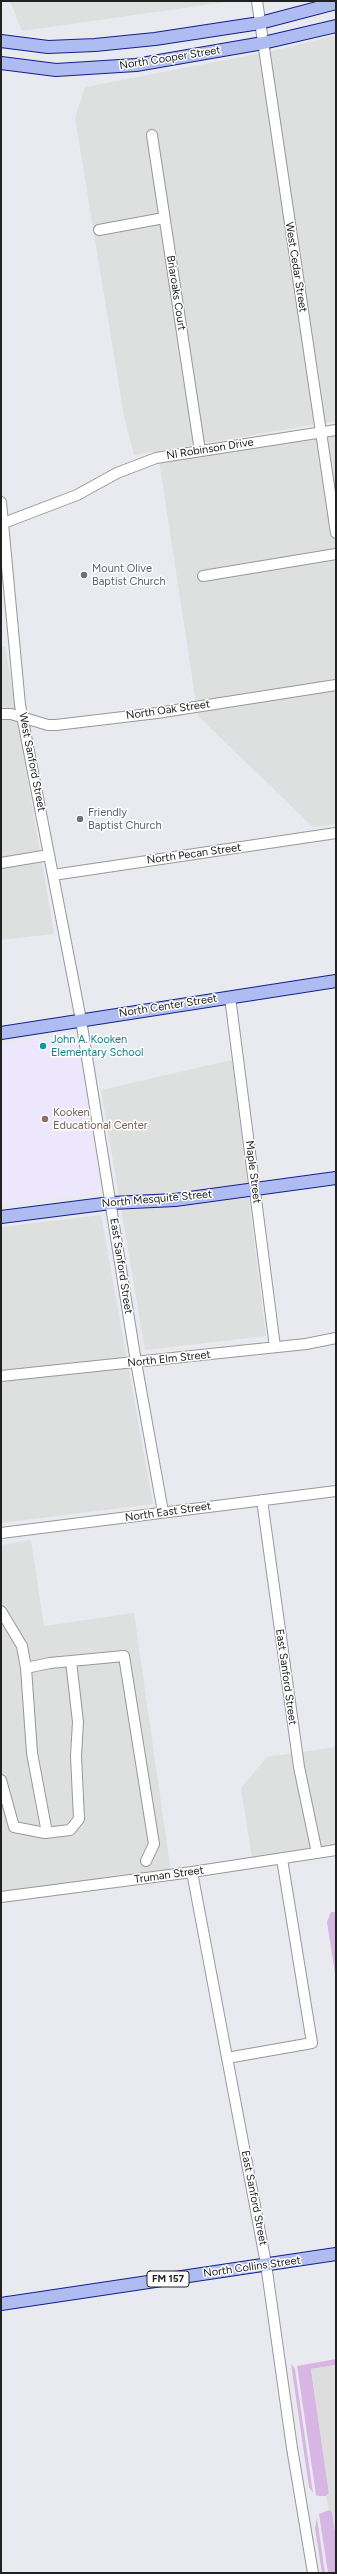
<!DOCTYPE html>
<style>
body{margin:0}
#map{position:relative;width:337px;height:2574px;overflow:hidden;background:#e9eaf0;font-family:Figtree,sans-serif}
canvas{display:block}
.frame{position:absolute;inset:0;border:2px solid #212121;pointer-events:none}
</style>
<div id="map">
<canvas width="337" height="2574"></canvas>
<div class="frame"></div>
</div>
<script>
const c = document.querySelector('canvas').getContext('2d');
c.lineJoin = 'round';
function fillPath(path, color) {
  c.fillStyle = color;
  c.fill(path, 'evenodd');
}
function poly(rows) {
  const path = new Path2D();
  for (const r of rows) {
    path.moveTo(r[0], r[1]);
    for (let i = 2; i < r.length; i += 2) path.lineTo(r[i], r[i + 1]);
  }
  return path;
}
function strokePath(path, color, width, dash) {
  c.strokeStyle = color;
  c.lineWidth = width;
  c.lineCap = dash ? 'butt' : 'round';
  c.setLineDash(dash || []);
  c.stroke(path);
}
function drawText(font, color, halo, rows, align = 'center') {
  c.font = font + ' Figtree,sans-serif';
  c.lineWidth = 3;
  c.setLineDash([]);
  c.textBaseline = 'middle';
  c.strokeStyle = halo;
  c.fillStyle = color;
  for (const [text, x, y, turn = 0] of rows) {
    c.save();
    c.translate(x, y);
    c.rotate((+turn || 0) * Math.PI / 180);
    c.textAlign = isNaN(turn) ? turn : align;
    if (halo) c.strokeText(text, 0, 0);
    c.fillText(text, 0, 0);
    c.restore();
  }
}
fillPath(poly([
 [10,1,233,1,22,31],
 [336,35,336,421,134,455,124,416,75,118,85,87,277,50],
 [336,433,336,824,313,827,198,716,159,460],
 [5,646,54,934,1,940,1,647],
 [232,1060,266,1336,145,1350,101,1090],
 [101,1215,153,1504,1,1523,1,1227],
 [31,1540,44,1626,134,1613,171,1873,1,1897,1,1545],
 [336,1747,336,1845,252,1858,241,1788,267,1757]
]), '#dedfdf');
fillPath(poly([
 [75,1033,101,1193,1,1204,1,1045]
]), '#ece7fc');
fillPath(poly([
 [331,1912,336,1912,336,1980,327,1922],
 [336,2359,336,2365,311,2369,329,2493,326,2496,318,2496,316,2495,297,2366],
 [291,2364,295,2369,313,2493,309,2487],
 [329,2510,332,2512,336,2537,336,2573,328,2573,319,2514],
 [317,2518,325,2573,322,2573,315,2528]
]), '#d7b6e3');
fillPath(poly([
 [336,2365,336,2537,332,2512,329,2510,326,2496,329,2493,311,2369]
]), '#ddd');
const minor = poly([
 [257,1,336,533],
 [152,135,200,451],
 [99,230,164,218],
 [1,502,20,705,81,1020,136,1362,163,1512],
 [1,524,77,495,117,473,156,458,336,430],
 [203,576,336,554],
 [1,714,11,714,48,725,56,725,157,713,336,685],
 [1,863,49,855],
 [53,875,336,833],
 [230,997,275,1347],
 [1,1376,306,1344,336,1338],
 [262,1500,299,1767,317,1853],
 [1,1533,336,1491],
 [1,1611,22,1646,26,1668,50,1663,124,1656,154,1844,146,1861],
 [26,1668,32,1753,47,1833],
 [1,1780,14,1827,45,1833,70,1830,79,1819,76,1756,78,1722,71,1661],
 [192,1872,266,2264,292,2448,313,2573],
 [1,1897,192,1872,336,1850],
 [227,2058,312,2043,282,1859]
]);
const major = poly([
 [1,41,48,47,95,45,155,39,260,23,336,3],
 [1,63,56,70,136,65,263,43,336,26],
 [1,1033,336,981],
 [1,1217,111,1203,175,1200,336,1178],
 [1,2304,336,2254]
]);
strokePath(minor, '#989898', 12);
strokePath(major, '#14208b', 14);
strokePath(minor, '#fff', 10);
strokePath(major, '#aebcf1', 12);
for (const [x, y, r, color] of [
 [84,575,4,"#6b7280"],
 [80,819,4,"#6b7280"],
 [43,1046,4,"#0f9aa8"],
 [45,1119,4,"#8d6e63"]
]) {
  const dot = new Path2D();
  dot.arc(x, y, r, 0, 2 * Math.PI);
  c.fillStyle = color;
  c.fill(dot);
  strokePath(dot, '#fff', 1.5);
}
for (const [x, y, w] of [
 [168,2279,42]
]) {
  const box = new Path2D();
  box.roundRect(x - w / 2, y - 8, w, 16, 3);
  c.fillStyle = '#fff';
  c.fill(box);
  strokePath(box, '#212121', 1);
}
drawText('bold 10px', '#212121', null, [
 ["FM 157",168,2279]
]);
drawText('11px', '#212121', '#fff', [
 ["North Cooper Street",170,58,-9],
 ["West Cedar Street",296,267,81],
 ["Briaroaks Court",176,293,81],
 ["Nl Robinson Drive",210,449,-9],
 ["North Oak Street",168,710,-8],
 ["West Sanford Street",32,762,79],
 ["North Pecan Street",194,854,-8],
 ["North Center Street",168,1006,-9],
 ["Maple Street",253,1172,83],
 ["North Mesquite Street",157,1199,-5],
 ["East Sanford Street",121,1266,81],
 ["North Elm Street",169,1359,-6],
 ["North East Street",168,1512,-8],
 ["East Sanford Street",286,1677,82],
 ["Truman Street",169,1875,-8],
 ["East Sanford Street",254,2198,79],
 ["North Collins Street",252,2267,-8]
]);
drawText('11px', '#5b616d', '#fff', [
 ["Mount Olive",92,569],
 ["Baptist Church",92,582],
 ["Friendly",88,813],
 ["Baptist Church",88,826]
], 'left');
drawText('11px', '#0d838f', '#fff', [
 ["John A. Kooken",51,1040],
 ["Elementary School",51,1053]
], 'left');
drawText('11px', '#785e54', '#fff', [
 ["Kooken",53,1113],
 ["Educational Center",53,1126]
], 'left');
</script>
